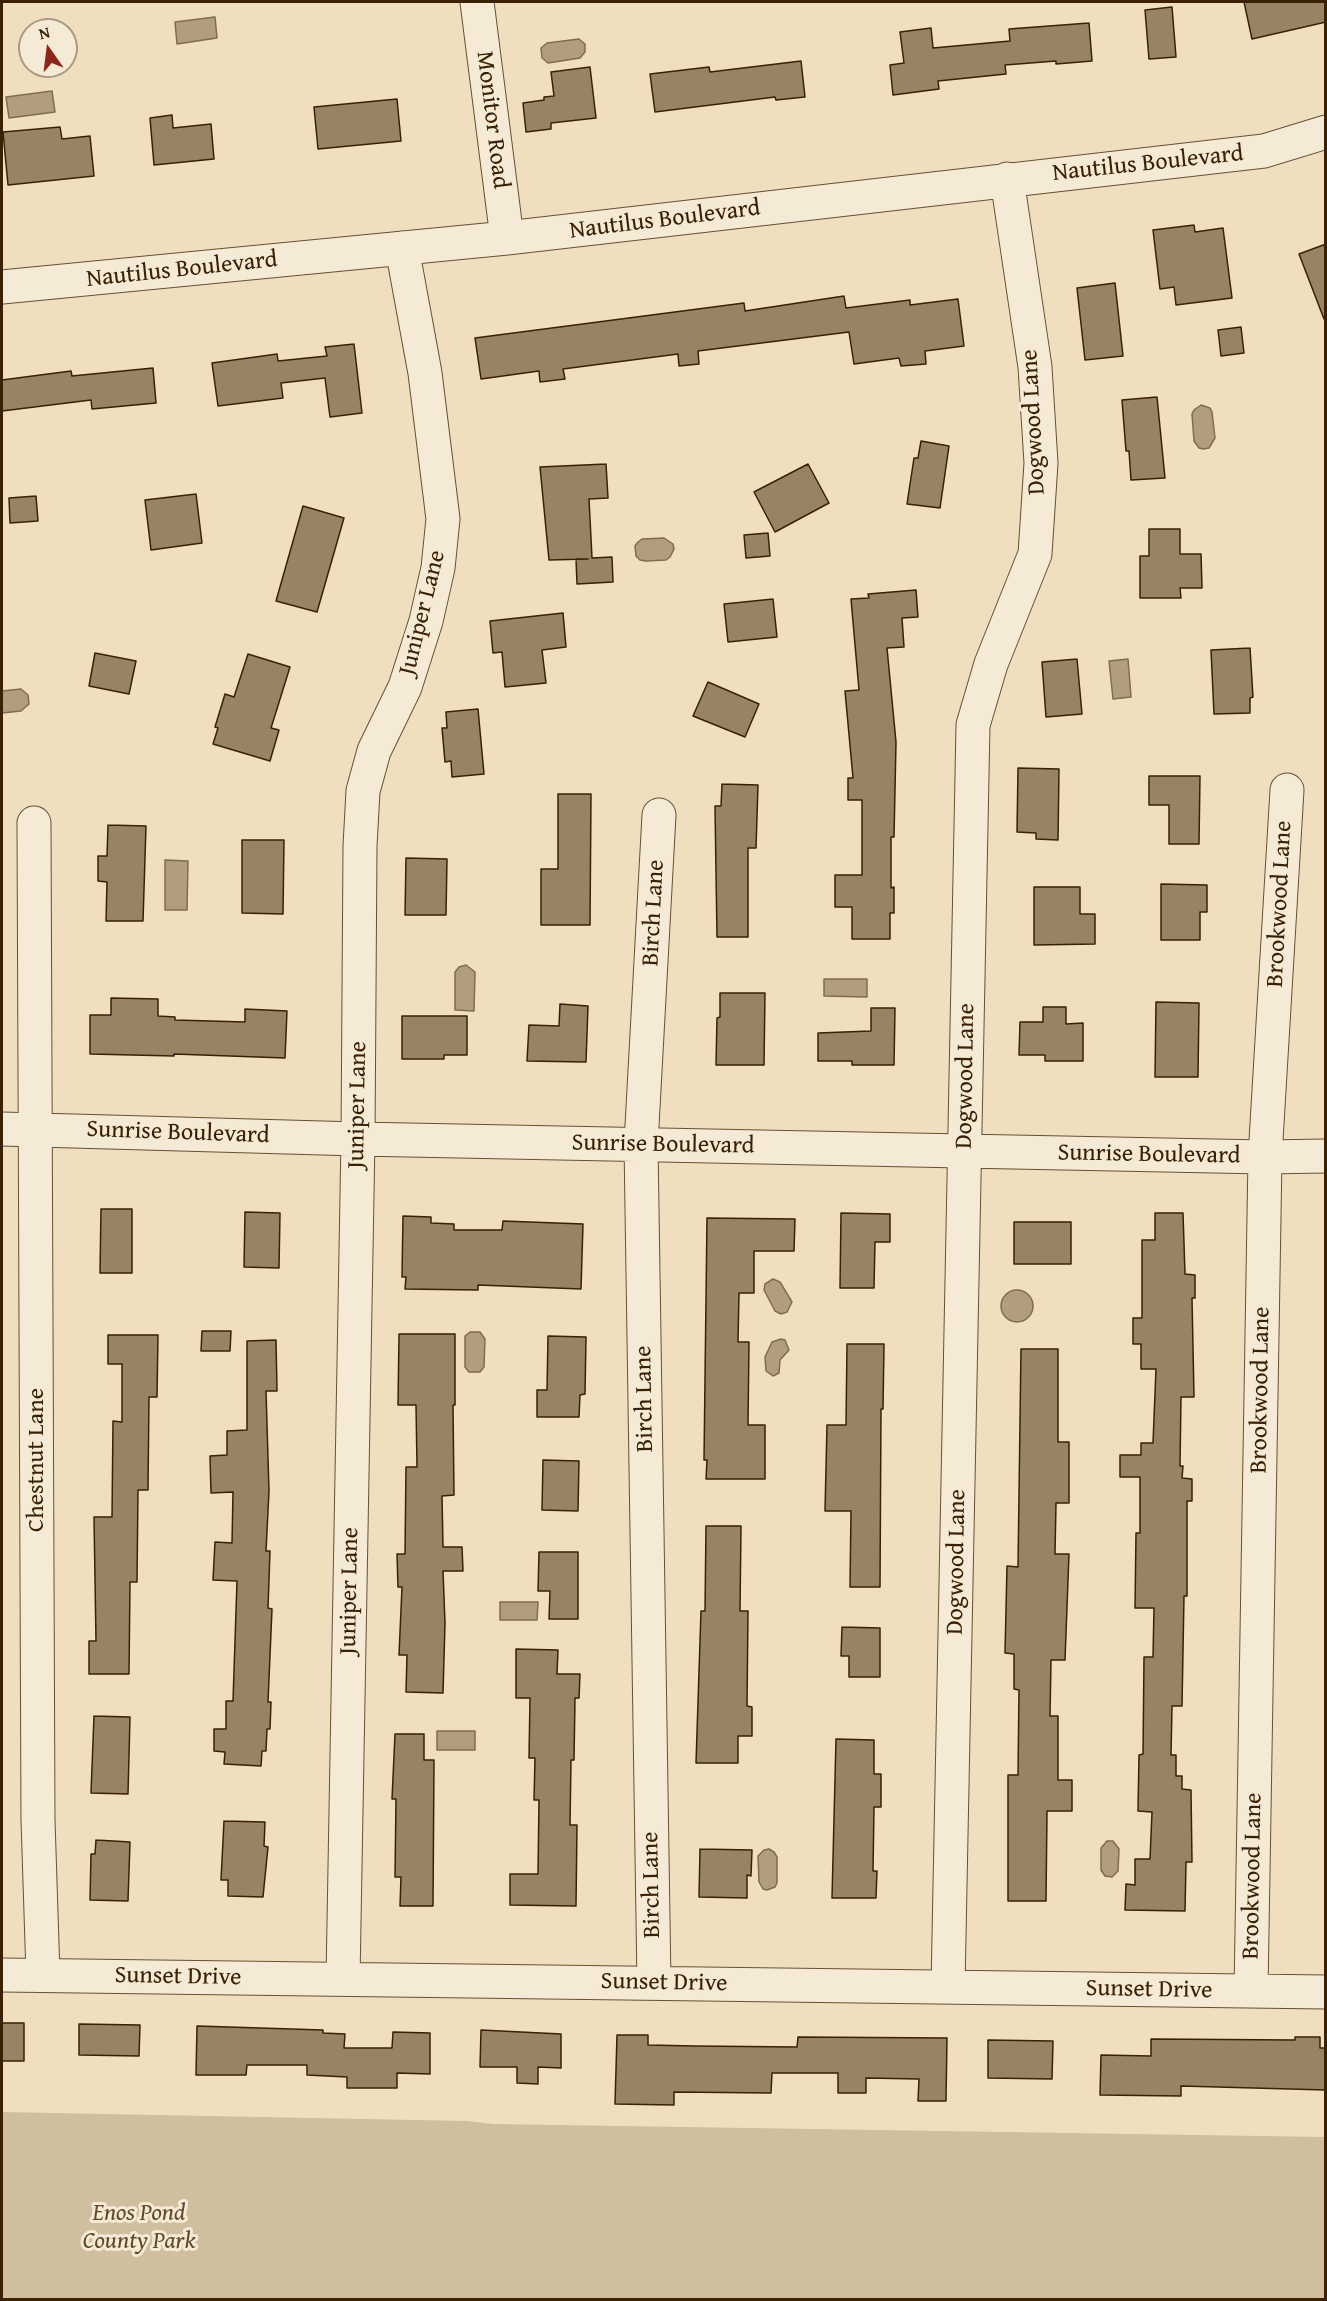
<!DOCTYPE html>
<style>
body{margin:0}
#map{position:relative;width:1327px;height:2301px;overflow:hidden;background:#efdfbe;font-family:"Gentium Book Plus",serif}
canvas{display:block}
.frame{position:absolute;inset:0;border:3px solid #3a2104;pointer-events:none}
.north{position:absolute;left:18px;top:18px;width:60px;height:60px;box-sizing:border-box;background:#f5ead5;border:2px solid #aa9a81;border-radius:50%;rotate:346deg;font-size:16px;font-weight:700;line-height:24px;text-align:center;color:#3a2104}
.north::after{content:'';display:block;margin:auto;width:21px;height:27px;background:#8f2418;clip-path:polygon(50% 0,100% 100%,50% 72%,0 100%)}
</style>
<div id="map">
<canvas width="1327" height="2301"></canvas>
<div class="frame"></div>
<div class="north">N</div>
</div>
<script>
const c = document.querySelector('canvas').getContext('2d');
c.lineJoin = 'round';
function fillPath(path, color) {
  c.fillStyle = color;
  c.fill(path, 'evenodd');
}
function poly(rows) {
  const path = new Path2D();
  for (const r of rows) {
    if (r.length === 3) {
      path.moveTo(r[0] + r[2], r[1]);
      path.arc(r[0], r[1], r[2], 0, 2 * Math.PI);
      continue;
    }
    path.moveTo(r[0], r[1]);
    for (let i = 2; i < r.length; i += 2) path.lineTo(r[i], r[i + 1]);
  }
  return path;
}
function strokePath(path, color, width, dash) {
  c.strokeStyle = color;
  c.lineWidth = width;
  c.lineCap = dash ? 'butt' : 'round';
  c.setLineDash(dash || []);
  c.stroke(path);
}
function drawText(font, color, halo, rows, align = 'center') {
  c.font = font + ' "Gentium Book Plus",serif';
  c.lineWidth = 6;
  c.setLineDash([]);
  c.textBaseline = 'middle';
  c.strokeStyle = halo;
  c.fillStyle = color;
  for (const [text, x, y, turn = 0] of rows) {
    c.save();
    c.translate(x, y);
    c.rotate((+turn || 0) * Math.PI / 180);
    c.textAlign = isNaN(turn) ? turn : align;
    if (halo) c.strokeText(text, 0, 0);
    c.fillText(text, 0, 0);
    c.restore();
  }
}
fillPath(poly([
 [2,2112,467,2121,493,2124,1325,2137,1325,2299,2,2299]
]), '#d0bf9e');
const water = poly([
 [215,17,217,38,177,44,175,22,215,17],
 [579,39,585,44,585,52,580,58,548,63,542,58,541,48,547,43,579,39],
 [52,91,55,112,9,118,6,97,52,91],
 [1201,405,1210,408,1212,412,1215,438,1209,448,1203,449,1199,448,1194,441,1192,414,1194,410,1201,405],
 [664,538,673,544,674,549,670,557,666,560,646,561,640,560,636,556,635,546,638,542,642,539,664,538],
 [1128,659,1131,697,1113,699,1109,661,1128,659],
 [21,689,28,695,29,704,21,711,2,713,2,691,21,689],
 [165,860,188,861,187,910,165,910,165,860],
 [466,965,475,972,474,1011,455,1010,455,972,459,967,466,965],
 [824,979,867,979,867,997,824,996,824,979],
 [773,1279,780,1282,792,1302,787,1312,781,1314,775,1311,764,1290,765,1284,773,1279],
 [1017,1306,16],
 [470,1332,480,1332,485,1339,484,1367,480,1372,469,1372,465,1367,465,1336,470,1332],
 [781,1339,785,1340,789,1350,780,1360,779,1373,773,1376,766,1371,765,1357,772,1342,781,1339],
 [500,1602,538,1602,537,1620,500,1620,500,1602],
 [437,1731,475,1731,475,1750,437,1750,437,1731],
 [1107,1841,1113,1841,1119,1849,1118,1871,1112,1877,1105,1876,1101,1870,1101,1848,1107,1841],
 [769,1849,774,1852,777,1857,777,1883,775,1887,767,1890,763,1889,759,1882,758,1856,764,1850,769,1849]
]);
fillPath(water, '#b19e7f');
strokePath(water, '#816c4e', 1.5);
const building = poly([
 [1244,2,1326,2,1326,22,1252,39,1244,2],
 [1172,7,1176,57,1149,59,1145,10,1172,7],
 [1089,23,1092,61,1056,64,1056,61,1005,65,1006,74,938,81,939,89,893,95,890,65,904,63,900,32,931,28,933,48,1010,41,1009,29,1089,23],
 [801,61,805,97,776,100,775,97,655,112,650,74,709,67,710,72,801,61],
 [590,67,596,118,551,123,551,129,526,132,523,103,544,100,544,97,554,96,551,72,590,67],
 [397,99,401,141,318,149,314,107,397,99],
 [172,115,173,128,211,124,214,159,154,165,150,118,172,115],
 [60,127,62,139,90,136,94,176,8,185,3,132,60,127],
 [1194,225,1195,232,1223,228,1232,298,1176,305,1174,287,1160,289,1153,230,1194,225],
 [1326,244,1326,318,1324,319,1299,254,1326,244],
 [1115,283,1123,356,1085,360,1077,288,1115,283],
 [844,296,846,308,910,300,910,305,958,299,964,346,925,351,926,364,901,366,899,358,854,364,849,332,698,351,699,364,679,366,678,354,563,369,565,379,540,382,539,371,481,379,475,338,744,303,745,311,844,296],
 [1241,327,1244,353,1221,356,1218,330,1241,327],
 [354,344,362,413,330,417,325,378,281,383,283,398,218,406,212,363,277,354,278,361,327,356,325,347,354,344],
 [153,368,156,403,92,409,91,400,2,411,2,380,71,371,72,376,153,368],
 [1157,397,1165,478,1131,480,1129,451,1126,451,1122,400,1157,397],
 [921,441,949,446,940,508,907,504,914,458,918,458,921,441],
 [606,464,608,498,589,499,592,558,612,557,613,582,577,584,576,559,588,559,549,560,540,467,606,464],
 [808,464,829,503,775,532,754,492,808,464],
 [196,494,202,543,151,550,145,500,196,494],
 [36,496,38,521,10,523,9,498,36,496],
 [303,506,344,518,317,612,276,601,303,506],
 [1149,529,1180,529,1180,554,1201,554,1202,588,1180,588,1181,598,1140,598,1140,556,1149,556,1149,529],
 [768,533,770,556,746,558,744,535,768,533],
 [916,590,918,617,902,618,904,647,887,648,896,742,894,837,891,837,891,888,894,887,894,913,890,913,890,939,852,939,852,907,835,907,835,875,862,875,862,800,848,800,848,778,853,778,845,691,859,690,851,599,869,598,868,594,916,590],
 [773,599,777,637,728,642,724,604,773,599],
 [563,613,566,647,542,650,546,683,505,687,502,652,493,653,490,621,563,613],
 [1250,648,1253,697,1250,698,1250,713,1214,714,1211,650,1250,648],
 [95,653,136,661,129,694,89,686,95,653],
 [248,654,290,667,271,728,279,730,270,761,213,744,218,728,215,727,225,694,234,697,248,654],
 [1077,659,1082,714,1046,717,1042,662,1077,659],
 [708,682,759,704,745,737,693,716,708,682],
 [478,709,484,774,452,777,451,761,445,762,442,728,447,728,446,712,478,709],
 [1018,768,1059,769,1058,840,1036,839,1036,833,1017,832,1018,768],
 [1149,776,1200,776,1199,844,1169,844,1169,805,1149,805,1149,776],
 [722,784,758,785,756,848,748,848,748,937,717,937,715,806,721,806,722,784],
 [558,794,591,794,590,925,541,925,541,869,558,869,558,794],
 [108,825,146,826,143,921,106,921,107,882,98,881,98,856,107,856,108,825],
 [242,840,284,840,283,914,242,913,242,840],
 [406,858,447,859,446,915,405,915,406,858],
 [1161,884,1207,885,1207,912,1200,912,1200,940,1161,940,1161,884],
 [1034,887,1080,887,1080,914,1095,914,1095,944,1034,945,1034,887],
 [720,993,765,993,764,1065,716,1065,717,1018,720,1017,720,993],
 [111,998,158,999,158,1016,175,1017,175,1020,245,1022,245,1009,287,1011,285,1058,174,1054,174,1056,90,1054,90,1015,111,1015,111,998],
 [1156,1002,1199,1003,1198,1077,1155,1077,1156,1002],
 [560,1004,588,1006,586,1062,527,1061,529,1025,559,1026,560,1004],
 [1043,1007,1066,1007,1066,1024,1083,1023,1083,1061,1045,1061,1045,1055,1019,1055,1020,1022,1043,1022,1043,1007],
 [871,1008,895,1008,894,1065,852,1065,852,1061,818,1061,818,1033,871,1031,871,1008],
 [402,1016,467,1016,467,1055,444,1055,444,1059,402,1059,402,1016],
 [101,1209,132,1209,132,1273,100,1273,101,1209],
 [245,1212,280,1213,279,1268,244,1267,245,1212],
 [841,1213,890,1214,890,1242,875,1242,874,1288,840,1288,841,1213],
 [1155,1213,1183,1213,1185,1274,1195,1275,1195,1298,1192,1298,1194,1397,1181,1397,1180,1466,1183,1466,1182,1478,1192,1479,1192,1501,1187,1501,1187,1596,1184,1596,1182,1706,1172,1706,1171,1755,1176,1755,1176,1776,1182,1776,1182,1789,1191,1790,1192,1862,1186,1862,1185,1911,1125,1910,1126,1884,1135,1885,1135,1859,1150,1859,1152,1812,1138,1811,1139,1755,1143,1754,1144,1657,1153,1657,1154,1608,1135,1608,1136,1533,1140,1533,1140,1477,1120,1477,1120,1455,1141,1455,1141,1443,1153,1443,1156,1369,1141,1369,1141,1344,1133,1344,1133,1318,1142,1318,1142,1240,1155,1240,1155,1213],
 [403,1216,431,1217,431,1223,454,1224,454,1230,502,1230,503,1221,583,1224,581,1289,478,1285,478,1290,405,1289,406,1277,402,1277,403,1216],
 [707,1218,795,1219,794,1251,754,1251,754,1293,739,1293,738,1342,749,1342,748,1425,765,1425,765,1479,706,1479,707,1460,704,1460,707,1218],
 [1014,1222,1071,1222,1071,1264,1014,1264,1014,1222],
 [202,1331,231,1331,230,1351,201,1351,202,1331],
 [399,1334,455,1334,455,1405,453,1405,454,1495,442,1496,443,1547,462,1547,463,1571,443,1571,445,1623,443,1693,406,1692,407,1655,399,1655,402,1587,398,1587,397,1554,405,1554,406,1467,417,1467,416,1405,398,1405,399,1334],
 [108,1335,158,1335,157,1397,149,1397,148,1490,138,1490,137,1582,130,1582,129,1674,89,1674,89,1641,96,1641,94,1517,112,1517,113,1421,122,1422,122,1364,108,1364,108,1335],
 [548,1336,586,1337,585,1394,580,1395,579,1417,537,1417,537,1390,547,1390,548,1336],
 [276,1340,277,1391,266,1391,269,1491,266,1551,270,1551,268,1608,272,1609,268,1702,271,1702,270,1729,267,1729,266,1751,262,1751,261,1766,224,1764,225,1752,214,1751,214,1729,226,1729,226,1701,233,1701,237,1581,213,1580,215,1542,232,1543,233,1492,211,1493,210,1456,227,1455,227,1431,247,1430,247,1341,276,1340],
 [847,1344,884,1344,883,1409,881,1409,880,1587,850,1587,851,1511,825,1511,827,1425,846,1425,847,1344],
 [1021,1349,1058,1349,1058,1442,1069,1442,1069,1503,1056,1503,1055,1554,1069,1554,1065,1660,1051,1660,1050,1716,1058,1716,1058,1780,1072,1780,1072,1811,1047,1811,1046,1901,1008,1901,1008,1775,1018,1775,1019,1690,1014,1689,1014,1654,1005,1653,1007,1566,1018,1567,1021,1349],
 [543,1460,579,1461,578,1511,542,1510,543,1460],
 [706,1526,741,1526,740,1611,748,1611,747,1706,752,1707,752,1736,738,1736,738,1763,696,1763,701,1611,705,1611,706,1526],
 [539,1552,578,1552,578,1619,549,1619,550,1591,538,1591,539,1552],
 [842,1627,880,1628,880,1677,849,1677,849,1656,841,1656,842,1627],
 [516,1649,558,1650,557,1674,580,1674,579,1698,575,1698,574,1760,571,1760,570,1825,577,1825,576,1906,510,1905,510,1874,538,1874,539,1800,534,1800,535,1758,529,1758,530,1698,516,1698,516,1649],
 [94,1716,130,1717,128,1794,91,1793,94,1716],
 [395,1734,424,1734,424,1760,434,1760,433,1906,400,1906,401,1877,395,1877,396,1799,392,1799,395,1734],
 [836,1739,874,1740,874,1774,881,1774,881,1807,874,1807,873,1871,877,1871,876,1898,832,1898,836,1739],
 [224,1821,265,1822,264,1846,268,1847,263,1897,228,1896,228,1880,221,1880,224,1821],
 [96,1840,130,1842,128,1901,90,1900,91,1854,95,1854,96,1840],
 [700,1849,752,1850,751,1876,747,1875,747,1898,699,1897,700,1849],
 [2,2023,24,2023,24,2061,2,2061,2,2023],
 [79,2024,140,2025,139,2056,79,2055,79,2024],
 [197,2026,323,2030,323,2033,345,2034,344,2048,392,2048,393,2032,430,2033,430,2074,397,2073,397,2088,347,2088,347,2077,307,2075,307,2065,247,2065,246,2075,196,2075,197,2026],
 [481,2030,561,2034,561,2068,538,2067,538,2084,517,2083,517,2067,480,2067,481,2030],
 [617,2035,648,2035,648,2045,695,2046,797,2047,798,2037,947,2038,946,2101,918,2101,919,2079,866,2078,866,2093,838,2093,838,2073,772,2073,771,2093,674,2092,674,2105,615,2104,617,2035],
 [1295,2037,1320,2037,1320,2048,1326,2048,1326,2090,1181,2086,1181,2096,1100,2095,1101,2055,1151,2056,1151,2039,1295,2040,1295,2037],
 [988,2040,1053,2041,1052,2079,988,2078,988,2040]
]);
fillPath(building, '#988465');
strokePath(building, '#3a2104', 1.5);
const minor = poly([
 [477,2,507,238],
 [2,287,507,238,1264,151,1326,132],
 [34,823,38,1820,43,1975],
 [2,1129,358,1139,1265,1157,1326,1156],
 [2,1975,1326,1992],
 [343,1979,358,1139,360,846,363,791,374,751,405,687,426,621,438,568,443,519,425,373,402,248],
 [654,1983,641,1144,659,815],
 [948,1987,973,725,991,664,1035,554,1041,463,1035,367,1007,179],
 [1251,1991,1265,1157,1287,790]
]);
strokePath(minor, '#675032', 35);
strokePath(minor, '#f5ead5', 33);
drawText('24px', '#3a2104', '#f5ead5', [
 ["Monitor Road",492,120,83],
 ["Nautilus Boulevard",1148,164,-6],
 ["Nautilus Boulevard",665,220,-7],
 ["Nautilus Boulevard",182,270,-6],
 ["Dogwood Lane",1034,422,-93],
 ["Juniper Lane",423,613,-76],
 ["Brookwood Lane",1280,904,-87],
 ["Birch Lane",654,913,-87],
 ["Dogwood Lane",966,1076,-89],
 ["Juniper Lane",358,1105,-89],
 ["Sunrise Boulevard",178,1133,2],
 ["Sunrise Boulevard",663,1145,1],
 ["Sunrise Boulevard",1149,1155,1],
 ["Brookwood Lane",1261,1390,-89],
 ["Birch Lane",645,1399,-91],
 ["Chestnut Lane",37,1460,-90],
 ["Dogwood Lane",957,1562,-89],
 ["Juniper Lane",350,1591,-89],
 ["Brookwood Lane",1253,1876,-89],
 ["Birch Lane",652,1885,-91],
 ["Sunset Drive",178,1977,1],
 ["Sunset Drive",664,1983,1],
 ["Sunset Drive",1149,1990,1]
]);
drawText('italic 24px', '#60482a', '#f5ead5', [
 ["Enos Pond",139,2214],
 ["County Park",139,2242]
]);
</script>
